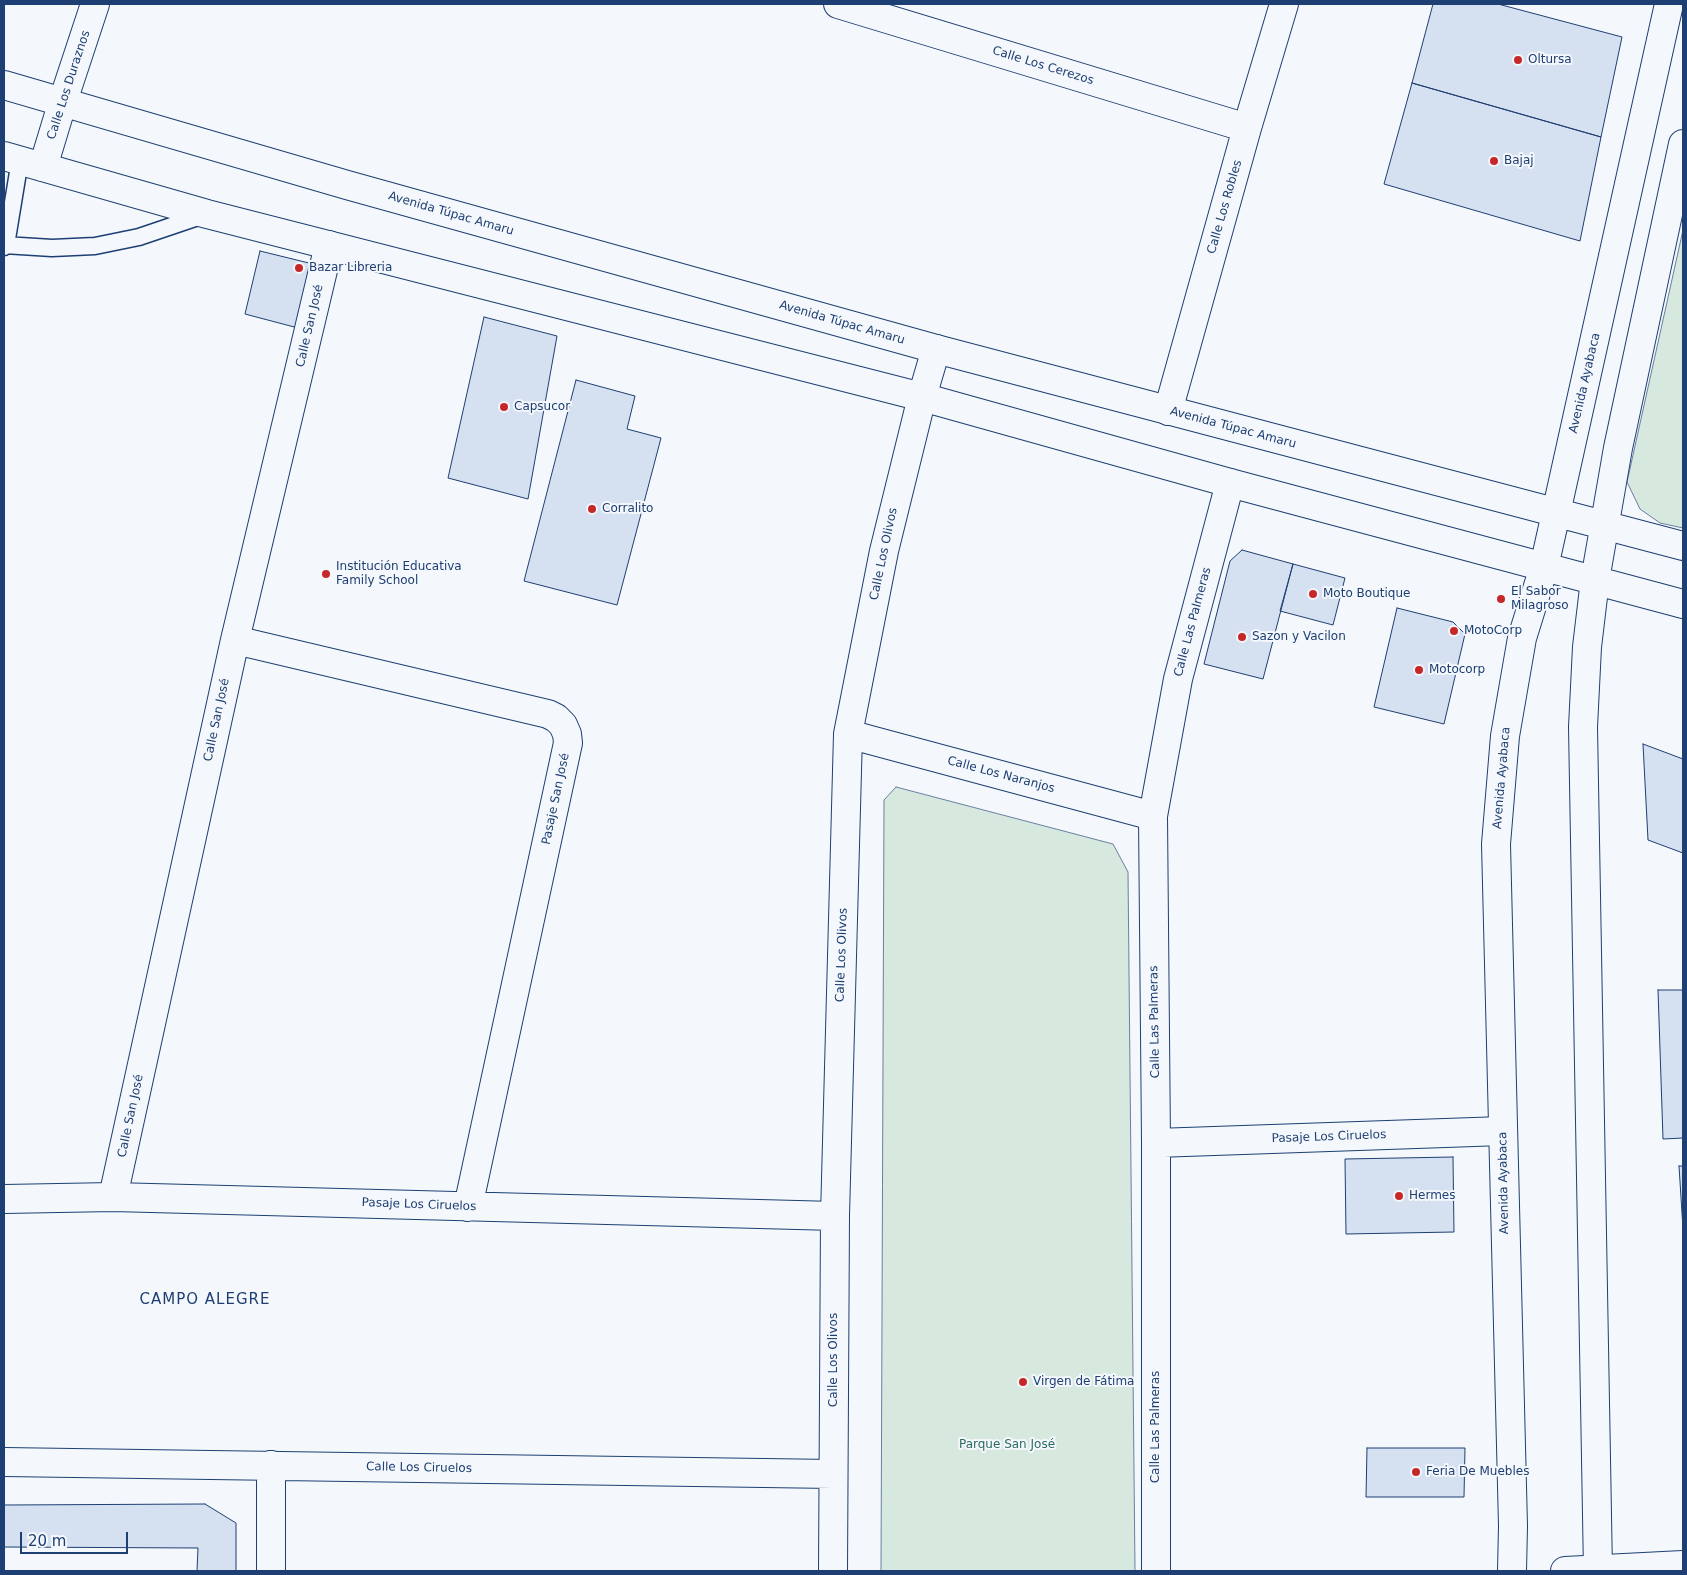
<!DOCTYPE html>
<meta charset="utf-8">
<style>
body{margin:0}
#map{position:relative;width:1687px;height:1575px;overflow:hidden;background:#f4f7fb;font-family:"DejaVu Sans",sans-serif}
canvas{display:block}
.frame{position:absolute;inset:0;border:5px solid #1d3f73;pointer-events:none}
.scale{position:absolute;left:20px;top:1532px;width:108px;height:22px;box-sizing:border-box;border:2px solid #1d3f73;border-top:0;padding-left:6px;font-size:15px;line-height:18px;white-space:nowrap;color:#1d3f73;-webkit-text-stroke:4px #f4f7fb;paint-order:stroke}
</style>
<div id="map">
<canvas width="1687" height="1575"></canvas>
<div class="frame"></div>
<div class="scale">20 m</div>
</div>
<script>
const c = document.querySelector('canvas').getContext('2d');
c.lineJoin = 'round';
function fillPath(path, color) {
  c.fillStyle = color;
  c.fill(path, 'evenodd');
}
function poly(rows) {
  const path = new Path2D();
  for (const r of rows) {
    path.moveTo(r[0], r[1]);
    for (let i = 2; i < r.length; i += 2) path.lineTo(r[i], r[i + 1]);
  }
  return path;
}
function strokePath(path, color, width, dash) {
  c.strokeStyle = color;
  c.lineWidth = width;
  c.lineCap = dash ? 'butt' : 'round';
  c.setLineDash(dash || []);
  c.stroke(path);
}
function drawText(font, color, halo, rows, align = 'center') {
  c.font = font + ' "DejaVu Sans",sans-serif';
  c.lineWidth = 4;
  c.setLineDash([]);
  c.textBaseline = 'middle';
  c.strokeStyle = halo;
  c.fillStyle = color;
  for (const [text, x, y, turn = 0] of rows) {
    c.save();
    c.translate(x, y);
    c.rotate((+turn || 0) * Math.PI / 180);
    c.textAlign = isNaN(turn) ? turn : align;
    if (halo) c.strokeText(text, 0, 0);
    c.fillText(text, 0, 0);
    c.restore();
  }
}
const green = poly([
 [1683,230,1683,528,1660,523,1640,509,1627,482,1683,230],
 [896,787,1113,844,1128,872,1135,1571,881,1571,884,800,896,787]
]);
fillPath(green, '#d7e8df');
strokePath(green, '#687fa3', 1);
const building = poly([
 [1433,4,1498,4,1622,37,1601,137,1412,83,1433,4],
 [1412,83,1601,137,1580,241,1384,184,1412,83],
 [260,251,313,264,298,328,245,314,260,251],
 [484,317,557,336,528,499,448,478,484,317],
 [576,380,635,396,627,429,661,438,617,605,524,581,576,380],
 [1242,550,1293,564,1263,679,1204,664,1230,561,1242,550],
 [1293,564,1345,578,1333,625,1280,611,1293,564],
 [1397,608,1453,622,1465,634,1444,724,1374,707,1397,608],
 [1643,744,1683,759,1683,853,1648,840,1643,744],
 [1658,990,1683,990,1683,1138,1663,1139,1658,990],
 [1453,1157,1454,1232,1346,1234,1345,1159,1453,1157],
 [1679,1166,1683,1166,1683,1229,1679,1166],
 [1367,1448,1465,1448,1464,1497,1366,1497,1367,1448],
 [205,1504,236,1523,236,1571,197,1571,198,1548,4,1547,4,1505,205,1504]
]);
fillPath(building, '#d5e0f0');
strokePath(building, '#1d3f73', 1);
const lane = poly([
 [4,245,52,248,95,246,139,237,204,215],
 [4,247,6,245,20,160]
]);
const street = poly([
 [838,4,1247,128],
 [43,167,63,101,95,4],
 [1168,411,1247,128,1284,4],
 [235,640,548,714,556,718,563,725,567,734,568,743,468,1207],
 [848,734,1153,816],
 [1156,1143,1503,1131],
 [113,1197,235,640,329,245],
 [4,1199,113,1197,835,1216],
 [4,1462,833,1474],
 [271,1571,271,1465],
 [833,1571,835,1216,848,734,884,551,922,397,936,349],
 [1156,1571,1156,1143,1153,816,1178,679,1230,483],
 [1565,1571,1683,1565]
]);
const secondary = poly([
 [4,85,347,185,936,349,1683,546],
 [4,156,207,214,922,397,1230,483,1683,604],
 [1512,1571,1513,1526,1496,844,1505,736,1522,638,1544,567,1669,4],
 [1598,1571,1583,727,1587,647,1595,580,1618,448,1683,144]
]);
strokePath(lane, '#1d3f73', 19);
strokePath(street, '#1d3f73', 30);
strokePath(secondary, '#1d3f73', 30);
strokePath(lane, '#f4f7fb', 16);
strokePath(street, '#f4f7fb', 28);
strokePath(secondary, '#f4f7fb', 28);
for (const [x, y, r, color] of [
 [1518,60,5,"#c62828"],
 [1494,161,5,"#c62828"],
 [299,268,5,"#c62828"],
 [504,407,5,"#c62828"],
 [592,509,5,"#c62828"],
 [326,574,5,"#c62828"],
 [1313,594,5,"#c62828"],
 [1501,599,5,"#c62828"],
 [1454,631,5,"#c62828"],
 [1242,637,5,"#c62828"],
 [1419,670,5,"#c62828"],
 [1399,1196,5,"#c62828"],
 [1023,1382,5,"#c62828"],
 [1416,1472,5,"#c62828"]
]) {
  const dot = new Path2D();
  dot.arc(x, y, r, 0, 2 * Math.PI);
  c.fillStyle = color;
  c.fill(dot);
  strokePath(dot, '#f4f7fb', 2);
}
drawText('12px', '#1d3f73', '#f4f7fb', [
 ["Oltursa",1528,60],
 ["Bajaj",1504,161],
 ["Bazar Libreria",309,268],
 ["Capsucor",514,407],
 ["Corralito",602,509],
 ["Institución Educativa",336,567],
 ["Family School",336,581],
 ["El Sabor",1511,592],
 ["Milagroso",1511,606],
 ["Moto Boutique",1323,594],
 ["MotoCorp",1464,631],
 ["Sazon y Vacilon",1252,637],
 ["Motocorp",1429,670],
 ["Hermes",1409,1196],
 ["Virgen de Fátima",1033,1382],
 ["Feria De Muebles",1426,1472]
], 'left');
drawText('12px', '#1d3f73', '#f4f7fb', [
 ["Calle Los Cerezos",1043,66,17],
 ["Calle Los Duraznos",69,85,-72],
 ["Calle Los Robles",1225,207,-74],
 ["Avenida Túpac Amaru",451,214,16],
 ["Avenida Túpac Amaru",842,323,16],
 ["Calle San José",310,326,-77],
 ["Avenida Ayabaca",1585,383,-77],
 ["Avenida Túpac Amaru",1233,428,15],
 ["Calle Los Olivos",884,554,-78],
 ["Calle Las Palmeras",1193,622,-75],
 ["Calle San José",217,720,-78],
 ["Calle Los Naranjos",1001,775,15],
 ["Avenida Ayabaca",1502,778,-85],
 ["Pasaje San José",556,799,-78],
 ["Calle Los Olivos",842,955,-88],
 ["Calle Las Palmeras",1155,1022,-91],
 ["Calle San José",131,1116,-78],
 ["Pasaje Los Ciruelos",1329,1137,-2],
 ["Avenida Ayabaca",1504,1183,-91],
 ["Pasaje Los Ciruelos",419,1205,2],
 ["Calle Los Olivos",834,1360,-90],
 ["Calle Las Palmeras",1156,1427,-90],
 ["Calle Los Ciruelos",419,1468,1]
]);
drawText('12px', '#2c6c60', '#f4f7fb', [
 ["Parque San José",1007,1445]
]);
c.letterSpacing = '1px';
drawText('15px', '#1d3f73', '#f4f7fb', [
 ["CAMPO ALEGRE",205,1300]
]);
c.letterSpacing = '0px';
</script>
